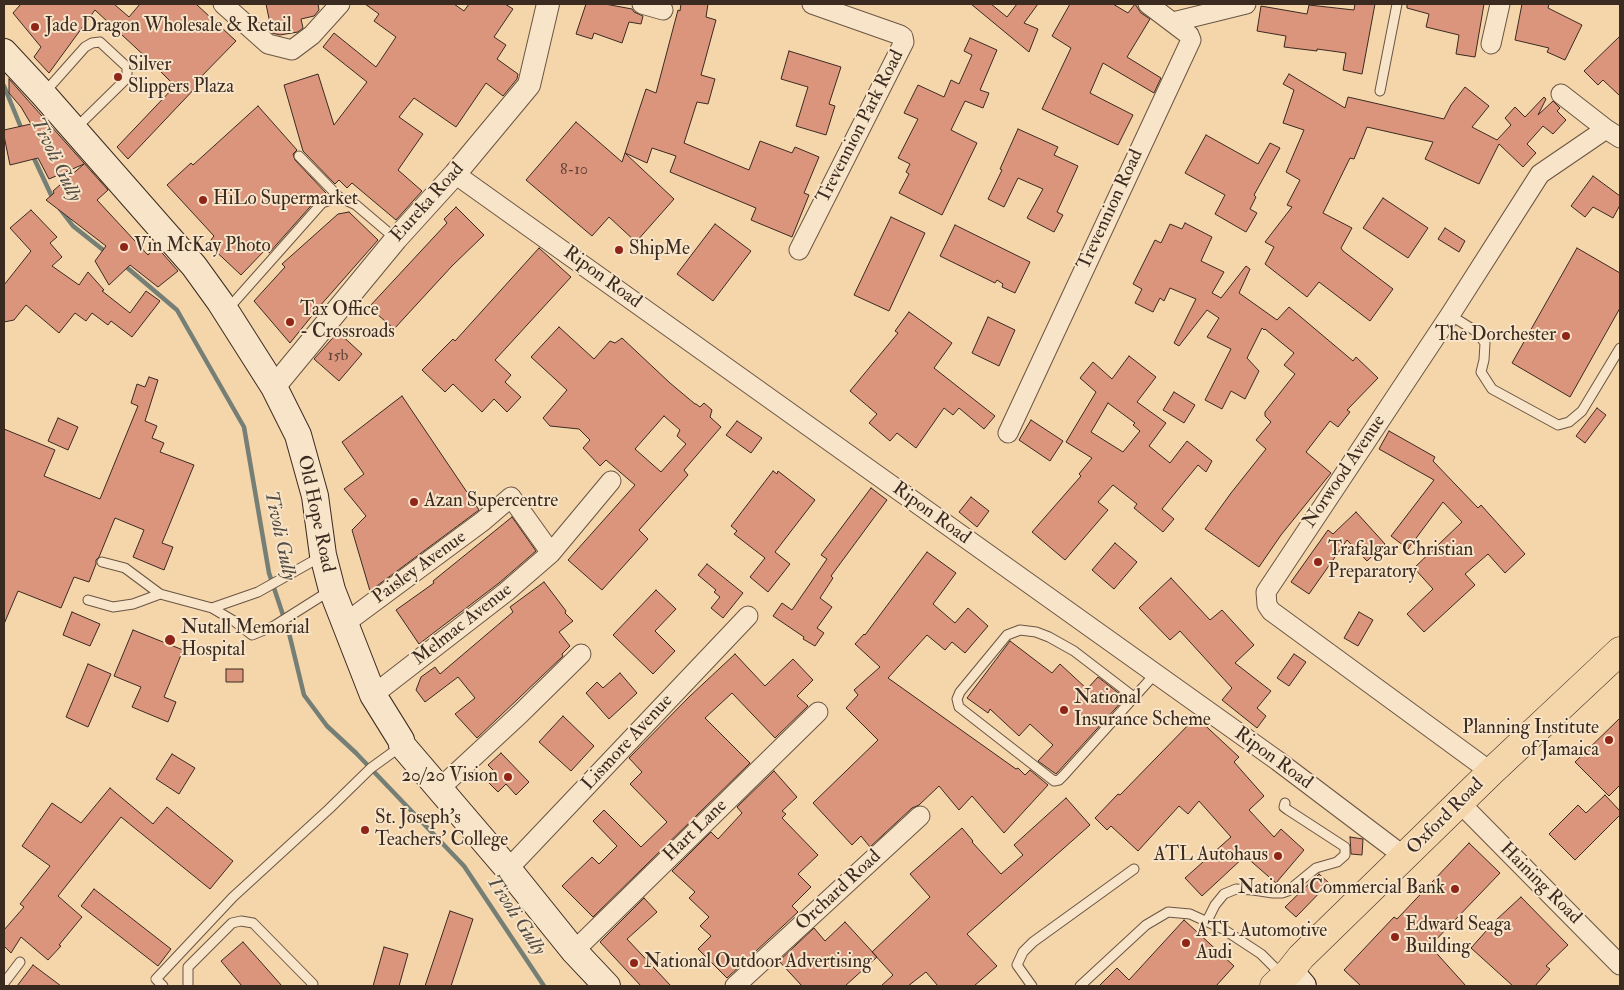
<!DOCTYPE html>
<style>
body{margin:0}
#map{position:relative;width:1624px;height:990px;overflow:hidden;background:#f5d6ab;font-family:"IM FELL Double Pica",serif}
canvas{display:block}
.frame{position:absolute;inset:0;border:5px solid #3b2a20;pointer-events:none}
</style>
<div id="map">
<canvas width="1624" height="990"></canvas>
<div class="frame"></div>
</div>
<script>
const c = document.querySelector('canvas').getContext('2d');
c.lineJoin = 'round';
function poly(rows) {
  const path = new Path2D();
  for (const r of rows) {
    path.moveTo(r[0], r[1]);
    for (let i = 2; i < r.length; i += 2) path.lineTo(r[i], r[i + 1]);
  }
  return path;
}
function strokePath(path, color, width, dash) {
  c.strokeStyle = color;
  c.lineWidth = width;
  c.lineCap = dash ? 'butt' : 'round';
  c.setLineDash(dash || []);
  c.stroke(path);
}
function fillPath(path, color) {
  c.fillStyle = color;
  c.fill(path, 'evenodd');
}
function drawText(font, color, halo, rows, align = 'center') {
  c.font = font + ' "IM FELL Double Pica",serif';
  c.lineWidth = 4;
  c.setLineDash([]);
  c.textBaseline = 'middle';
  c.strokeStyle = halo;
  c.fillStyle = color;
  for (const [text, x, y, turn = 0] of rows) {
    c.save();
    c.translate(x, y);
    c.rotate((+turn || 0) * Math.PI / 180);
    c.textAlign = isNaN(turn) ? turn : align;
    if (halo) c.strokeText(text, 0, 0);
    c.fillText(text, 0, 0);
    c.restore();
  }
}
strokePath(poly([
 [4,86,22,130],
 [32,154,53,199],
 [60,209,73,226,107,253],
 [124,265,177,310,244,427,269,573,289,633,304,695,327,726,356,753,464,866,544,986]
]), '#767f76', 4.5);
const building = poly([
 [21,4,114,4,129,17,140,4,196,4,236,41,196,82,198,85,128,159,117,147,175,86,149,60,95,10,49,73,34,57,41,47,13,13,21,4],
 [266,4,318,4,319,10,314,16,301,19,303,28,298,32,280,35,272,33,266,4],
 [365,4,454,4,464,11,469,4,505,4,513,9,494,37,506,45,497,59,518,74,517,79,503,96,486,83,456,127,414,98,399,117,423,134,398,170,422,191,396,220,352,183,347,188,339,180,335,184,303,151,284,85,318,74,334,125,367,82,323,47,334,33,376,67,396,37,374,21,379,14,365,4],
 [586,4,605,4,632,9,634,12,643,16,641,24,629,22,622,43,594,33,592,39,576,34,586,4],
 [681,4,708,4,706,17,716,20,701,75,715,79,708,104,697,102,684,143,749,170,760,141,792,153,795,147,819,157,804,193,809,195,792,237,751,220,756,208,670,172,676,156,652,148,647,163,625,153,646,89,656,93,678,10,680,11,681,4],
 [971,4,991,4,1007,17,1017,4,1038,4,1024,23,1038,29,1029,52,971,4],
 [1070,4,1113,4,1128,13,1135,4,1141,13,1150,19,1127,57,1161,78,1154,93,1103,63,1090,93,1133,115,1118,145,1042,109,1071,48,1052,36,1070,4],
 [1355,4,1375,4,1362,74,1343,70,1346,53,1317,49,1317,51,1284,47,1286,36,1257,31,1261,6,1307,14,1309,5,1354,10,1355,4],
 [1407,4,1484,4,1475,57,1456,54,1459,35,1426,27,1429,14,1407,8,1407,4],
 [1522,4,1549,4,1548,8,1582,25,1565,60,1547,52,1549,48,1515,40,1522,4],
 [1620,36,1620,96,1603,80,1598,85,1584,71,1620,36],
 [970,38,997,50,980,90,989,93,983,108,965,101,951,130,977,143,942,215,899,193,909,174,906,172,910,164,898,158,918,119,904,113,918,85,944,97,951,80,959,84,972,55,964,51,970,38],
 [789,51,841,67,829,104,835,106,826,135,796,126,808,87,781,79,789,51],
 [1289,74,1345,108,1348,97,1444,119,1451,105,1465,87,1489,106,1472,127,1497,140,1511,125,1505,118,1515,107,1525,117,1544,97,1546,99,1538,115,1553,101,1560,108,1557,111,1566,120,1553,134,1543,126,1527,144,1536,153,1523,167,1499,144,1479,184,1425,159,1433,142,1367,127,1354,159,1350,158,1323,213,1352,228,1341,248,1343,251,1393,289,1370,321,1319,282,1307,297,1265,264,1274,247,1265,242,1292,207,1287,205,1300,180,1286,172,1304,130,1283,123,1294,90,1283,84,1289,74],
 [9,79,108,190,97,200,148,255,156,246,178,271,158,287,130,265,109,285,95,261,106,246,46,200,54,193,53,191,84,164,49,179,38,158,10,165,4,136,4,130,31,124,21,107,9,93,9,79],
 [258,106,297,150,293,154,295,160,326,193,317,199,269,253,266,249,241,275,208,244,214,236,167,185,191,163,193,165,258,106],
 [576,122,622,162,625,153,674,199,636,242,609,217,592,236,526,180,576,122],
 [1018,129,1058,147,1054,155,1078,166,1057,212,1063,215,1054,232,1027,218,1043,189,1018,178,1004,207,988,199,1002,170,1000,169,1018,129],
 [1206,135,1258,164,1270,143,1280,148,1254,195,1256,197,1250,209,1257,213,1246,232,1215,214,1225,195,1185,173,1206,135],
 [1593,176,1620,196,1620,205,1613,218,1593,207,1585,217,1571,206,1593,176],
 [1383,198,1428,228,1408,258,1363,228,1383,198],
 [456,207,484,235,452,266,394,329,369,307,447,223,444,219,456,207],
 [31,210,57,237,50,243,62,257,52,266,79,285,88,272,104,290,102,291,130,313,146,291,160,301,132,337,111,321,108,325,92,313,86,321,75,313,59,333,26,305,14,320,4,322,4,285,31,251,10,228,31,210],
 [349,212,378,240,319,307,290,343,254,301,285,267,282,264,338,214,349,212],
 [891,217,925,233,889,311,854,295,891,217],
 [1185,223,1212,237,1201,261,1224,272,1212,293,1221,298,1246,266,1250,269,1239,293,1277,320,1289,307,1353,361,1356,357,1378,378,1347,410,1350,412,1338,427,1330,421,1306,452,1331,473,1281,535,1259,567,1205,529,1231,493,1266,449,1256,440,1271,422,1265,416,1265,412,1295,374,1284,365,1294,353,1265,329,1264,330,1262,328,1247,358,1259,371,1245,399,1231,391,1222,409,1205,400,1231,349,1207,337,1219,318,1207,310,1179,346,1174,343,1196,299,1170,288,1164,301,1160,298,1153,312,1135,303,1142,289,1133,284,1155,240,1161,243,1170,224,1182,229,1185,223],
 [715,224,751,251,713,301,677,274,715,224],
 [955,225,1030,262,1015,293,1002,287,1003,284,997,280,995,283,940,256,955,225],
 [1445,228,1465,241,1459,252,1438,239,1445,228],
 [539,248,571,277,495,360,511,375,505,382,521,397,507,412,494,399,482,412,453,384,445,392,422,370,453,339,455,341,539,248],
 [1577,248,1620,273,1620,308,1570,397,1512,363,1577,248],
 [909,312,952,343,934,368,995,416,984,429,959,408,953,415,944,408,916,448,897,433,890,441,869,423,877,414,850,391,898,333,895,331,909,312],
 [988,317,1015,330,999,366,972,353,988,317],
 [559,327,594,359,610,341,615,343,622,338,670,383,695,404,696,404,700,407,704,403,712,410,710,417,721,427,684,470,688,475,639,530,648,539,602,590,568,560,635,485,606,460,600,466,583,448,590,440,579,429,550,426,543,418,567,390,531,357,559,327],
 [664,416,680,430,677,436,686,444,661,472,635,449,664,416],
 [338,332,362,354,339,381,314,359,338,332],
 [1129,356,1156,377,1137,402,1166,423,1149,446,1170,463,1187,441,1212,461,1206,472,1198,465,1162,509,1174,519,1163,532,1134,508,1137,504,1113,485,1098,502,1108,510,1065,560,1032,532,1081,476,1079,474,1092,458,1066,442,1096,392,1080,378,1093,362,1112,379,1129,356],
 [1108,403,1135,423,1133,425,1140,431,1123,452,1091,432,1108,403],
 [149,377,158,380,145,421,157,426,152,438,164,443,160,452,194,465,162,543,173,547,164,570,133,557,144,530,115,518,99,557,96,560,96,564,89,582,74,577,61,608,18,591,4,624,4,429,55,450,44,476,100,499,138,406,131,403,137,384,145,387,149,377],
 [1174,392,1195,405,1184,423,1163,410,1174,392],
 [402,396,479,510,370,591,352,530,366,516,344,489,364,474,342,442,402,396],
 [1597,408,1606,415,1585,443,1576,436,1597,408],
 [58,418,78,427,68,450,48,441,58,418],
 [1031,420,1063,441,1050,461,1019,440,1031,420],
 [737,421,762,438,751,453,726,435,737,421],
 [1389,431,1435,457,1433,461,1478,508,1481,505,1525,554,1505,573,1488,554,1465,574,1475,585,1424,632,1407,614,1433,589,1414,568,1462,522,1443,502,1408,549,1391,536,1434,480,1379,449,1389,431],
 [773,471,777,474,778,471,815,500,775,552,790,564,768,592,750,577,765,558,734,534,737,531,731,526,773,471],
 [871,488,887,500,831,576,833,578,820,598,832,607,817,628,824,633,815,646,803,639,804,637,773,616,782,603,792,610,827,559,821,555,871,488],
 [971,497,989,511,977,527,959,512,971,497],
 [1356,512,1385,544,1367,561,1347,540,1309,594,1291,582,1328,530,1333,534,1356,512],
 [512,517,536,551,499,583,419,644,396,610,434,583,433,581,512,517],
 [1115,543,1137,562,1114,589,1092,570,1115,543],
 [927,552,956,573,933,604,955,623,968,608,988,626,965,653,952,642,945,650,927,635,888,678,1016,769,1018,768,1025,775,1030,770,1048,785,1004,833,972,796,959,810,939,786,919,805,912,808,870,847,861,836,852,845,813,803,878,740,846,708,858,695,854,690,880,667,855,644,864,634,865,635,927,552],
 [707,564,743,593,723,618,711,608,720,597,714,592,716,590,698,575,707,564],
 [1171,578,1210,620,1222,610,1254,645,1235,663,1271,691,1257,708,1266,716,1257,728,1222,700,1232,688,1180,631,1170,640,1139,608,1171,578],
 [544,582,566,611,565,613,573,621,559,632,570,646,562,654,563,656,477,738,455,714,475,698,458,677,425,702,416,690,421,677,435,667,440,674,513,612,510,607,544,582],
 [656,590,676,609,655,631,675,651,653,674,613,635,656,590],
 [72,612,100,624,90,646,63,635,72,612],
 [1359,612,1373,620,1358,646,1344,638,1359,612],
 [133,630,183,650,164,697,176,702,168,722,132,707,141,687,114,676,133,630],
 [1010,641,1052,673,1060,664,1087,689,1098,677,1125,698,1056,774,1038,761,1053,745,1030,724,1019,736,990,709,988,713,967,698,1010,641],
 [735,654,765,686,793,659,813,680,797,696,808,706,775,738,732,693,705,718,750,763,593,917,562,886,592,857,599,864,617,846,593,821,604,810,641,847,667,822,630,784,642,772,629,758,689,697,735,654],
 [1294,654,1306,662,1289,686,1277,678,1294,654],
 [88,664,111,674,88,727,66,717,88,664],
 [226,669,243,669,243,682,226,682,226,669],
 [620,673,637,693,609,719,586,693,597,682,603,688,620,673],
 [563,716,594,746,571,771,539,742,563,716],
 [1196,717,1239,757,1234,762,1264,796,1249,810,1274,837,1281,829,1304,850,1276,883,1245,856,1202,896,1185,878,1231,837,1199,801,1188,814,1179,806,1138,851,1111,826,1107,830,1095,818,1118,794,1120,795,1196,717],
 [1620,718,1620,785,1609,796,1575,762,1620,718],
 [501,753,529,782,516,795,506,784,498,792,487,781,496,773,488,765,501,753],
 [172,754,195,768,179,794,156,779,172,754],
 [774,771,797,797,782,811,786,814,782,818,818,855,798,874,811,887,792,906,798,912,727,978,698,949,711,936,700,926,709,917,689,898,695,892,672,871,711,832,718,839,742,813,737,807,774,771],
 [110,788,153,824,167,807,233,861,210,889,121,817,58,896,82,917,59,945,61,946,48,960,21,937,11,953,4,946,4,930,24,907,20,904,50,866,22,846,52,803,81,823,110,788],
 [1605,795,1620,811,1620,815,1575,860,1549,834,1578,805,1586,813,1605,795],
 [1066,798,1090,825,967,934,997,966,974,986,938,986,926,972,908,986,881,986,893,975,872,952,930,897,910,874,962,828,973,841,972,842,1001,874,1023,855,1014,845,1066,798],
 [1350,837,1363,839,1362,855,1351,854,1350,837],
 [1469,843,1500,873,1430,946,1466,986,1361,986,1344,970,1394,917,1397,919,1469,843],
 [1319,874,1329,883,1296,917,1285,907,1319,874],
 [94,889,171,949,158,966,81,906,94,889],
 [1521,897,1568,945,1546,966,1550,969,1535,986,1513,986,1471,948,1495,921,1521,897],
 [644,898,657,912,627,939,671,986,641,986,600,942,644,898],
 [450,911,473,919,451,986,425,986,450,911],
 [1184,920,1234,966,1216,986,1099,986,1117,968,1129,980,1184,920],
 [845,922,877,957,845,986,802,986,779,961,814,928,825,941,845,922],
 [243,942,282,986,242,986,221,961,243,942],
 [384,947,408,954,399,986,373,986,384,947],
 [33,965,61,986,17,986,33,965]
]);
fillPath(building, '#db957d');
strokePath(building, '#3b2a20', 1);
const service = poly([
 [1380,91,1397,4],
 [45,92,85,47,92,43,100,42,127,67,127,74,125,80,76,128],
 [299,156,339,197],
 [227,310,322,203,339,197,356,205,396,239],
 [1450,315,1477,332,1485,343,1484,360,1481,372,1492,389,1558,425,1569,422,1582,411,1620,348],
 [102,562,125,568,160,594,212,608,234,621,252,635,274,626,331,590],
 [88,600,113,607,133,604,160,594],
 [212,608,258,592,322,556],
 [1134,697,1074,651,1049,637,1036,632,1020,630,1007,635,960,692,957,699,959,707,1054,781,1059,780,1064,775,1155,674],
 [1207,921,1215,905,1224,894,1236,889,1253,890,1273,893,1282,893,1288,891,1316,868,1337,862,1345,855,1345,847,1288,810,1284,807,1285,803],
 [4,983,20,962],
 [163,986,156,979,233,897,329,809,371,768,400,747],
 [188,986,188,967,232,923,241,921,253,923,313,984],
 [1032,986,1017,965,1023,952,1033,942,1134,869],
 [1080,986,1146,925,1168,912,1190,914,1223,929,1261,954,1282,975]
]);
const minor = poly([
 [223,4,268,44,292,50,312,35,340,4],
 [642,4,663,10],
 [1173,22,1246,4],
 [1491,44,1500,4],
 [1561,94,1606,129,1620,138],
 [455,174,1278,761,1405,857],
 [799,250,904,42,903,37,900,35,812,4],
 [1008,433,1191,40,1189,35,1148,4],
 [344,624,483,521,511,497,551,553],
 [373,695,506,592,551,553,611,481],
 [1491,772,1271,611,1267,605,1266,592,1450,315,1540,174,1606,129],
 [439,789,520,714,581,654],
 [1460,803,1620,965],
 [508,869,748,616],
 [574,951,818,712],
 [735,986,920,816]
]);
const tertiary = poly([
 [274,387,396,239,455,174,529,85,548,4]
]);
const secondary = poly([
 [4,52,43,94,194,266,220,302,274,387,298,435,315,496,323,555,332,590,373,695,401,740,402,745,508,869,574,951,607,986],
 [1290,971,1303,986]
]);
const primary = poly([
 [1274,986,1290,971,1301,957,1491,772,1620,651]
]);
strokePath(service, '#6a5543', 11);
strokePath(minor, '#6a5543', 21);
strokePath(tertiary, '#6a5543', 24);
strokePath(secondary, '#3b2a20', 28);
strokePath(primary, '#3b2a20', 29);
strokePath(service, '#f8e4c8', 9);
strokePath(minor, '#f8e4c8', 19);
strokePath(tertiary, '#f8e4c8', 22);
strokePath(secondary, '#f8e4c8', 26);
strokePath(primary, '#f5d6ab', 28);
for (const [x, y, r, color] of [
 [35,27,5,"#8f2418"],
 [118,77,5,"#8f2418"],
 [203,200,5,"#8f2418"],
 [124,247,5,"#8f2418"],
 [619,250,5,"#8f2418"],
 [290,322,5,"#8f2418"],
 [1566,336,5,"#8f2418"],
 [414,502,5,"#8f2418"],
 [1318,562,5,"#8f2418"],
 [170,640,6,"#8f2418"],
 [1064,710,5,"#8f2418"],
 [1609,740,5,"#8f2418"],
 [508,777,5,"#8f2418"],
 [365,830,5,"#8f2418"],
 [1278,856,5,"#8f2418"],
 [1455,889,5,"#8f2418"],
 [1395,937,5,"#8f2418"],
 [1186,943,5,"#8f2418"],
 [634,963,5,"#8f2418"]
]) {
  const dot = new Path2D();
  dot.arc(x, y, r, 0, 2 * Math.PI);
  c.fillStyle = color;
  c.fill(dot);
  strokePath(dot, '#f8e4c8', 2);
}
drawText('16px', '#634537', null, [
 ["8-10",574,171],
 ["15b",338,357]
]);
drawText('19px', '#3b2a20', '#f8e4c8', [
 ["Jade Dragon Wholesale & Retail",45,27],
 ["Silver",128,66],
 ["Slippers Plaza",128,88],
 ["HiLo Supermarket",213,200],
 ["Vin McKay Photo",134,247],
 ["ShipMe",629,250],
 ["Tax Office",300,311],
 ["- Crossroads",300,333],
 ["The Dorchester",1556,336,"right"],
 ["Azan Supercentre",424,502],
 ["Trafalgar Christian",1328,551],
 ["Preparatory",1328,573],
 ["Nutall Memorial",181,629],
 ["Hospital",181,651],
 ["National",1074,699],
 ["Insurance Scheme",1074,721],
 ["Planning Institute",1599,729,"right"],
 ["of Jamaica",1599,751,"right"],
 ["20/20 Vision",498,777,"right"],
 ["St. Joseph's",375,819],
 ["Teachers' College",375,841],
 ["ATL Autohaus",1268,856,"right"],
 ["National Commercial Bank",1445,889,"right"],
 ["Edward Seaga",1405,926],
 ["Building",1405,948],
 ["ATL Automotive",1196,932],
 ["Audi",1196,954],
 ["National Outdoor Advertising",644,963]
], 'left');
drawText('19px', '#3b2a20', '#f8e4c8', [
 ["Trevennion Park Road",861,127,-63],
 ["Eureka Road",428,203,-48],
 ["Trevennion Road",1111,210,-65],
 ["Ripon Road",602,278,36],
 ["Norwood Avenue",1345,472,-56],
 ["Old Hope Road",315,514,78],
 ["Ripon Road",931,514,36],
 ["Paisley Avenue",420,568,-36],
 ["Melmac Avenue",463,625,-38],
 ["Lismore Avenue",628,743,-47],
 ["Ripon Road",1273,759,36],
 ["Oxford Road",1446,817,-45],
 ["Hart Lane",696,831,-44],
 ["Haining Road",1540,884,45],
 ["Orchard Road",839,891,-43]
]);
drawText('italic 20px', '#544d44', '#f8e4c8', [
 ["Tivoli Gully",55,160,64],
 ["Tivoli Gully",279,536,78],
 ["Tivoli Gully",515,916,57]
]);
</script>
